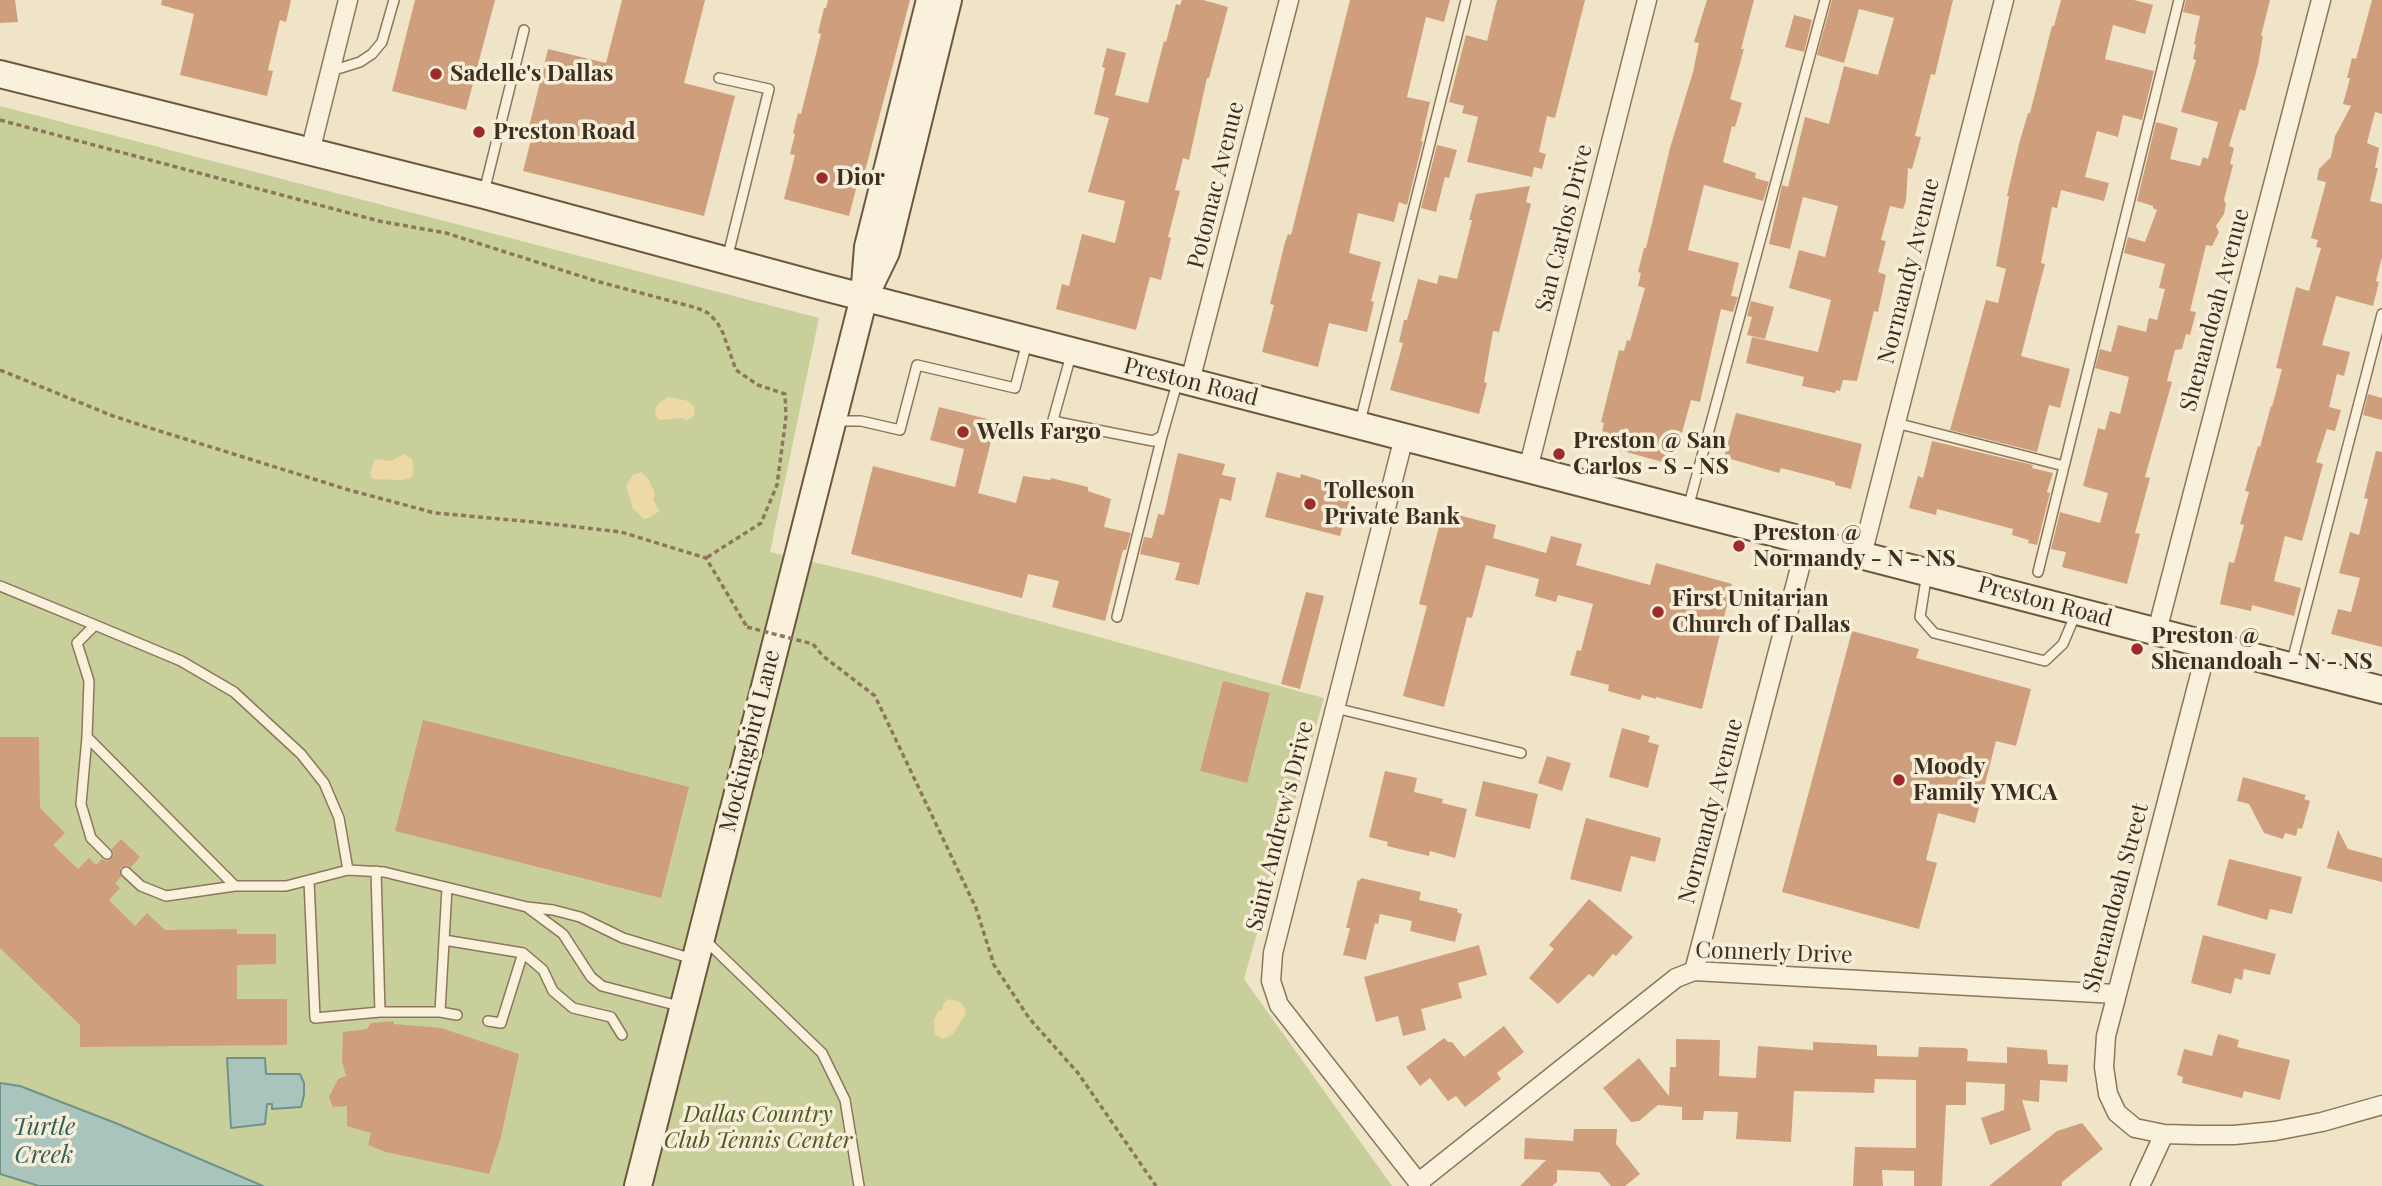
<!DOCTYPE html>
<style>
body{margin:0}
canvas{display:block;background:#f0e4c8}
</style>
<canvas width="2382" height="1186"></canvas>
<script>
const c = document.querySelector('canvas').getContext('2d');
c.lineJoin = 'round';
function fillPath(path, color) {
  c.fillStyle = color;
  c.fill(path, 'evenodd');
}
function poly(rows) {
  const path = new Path2D();
  for (const r of rows) {
    path.moveTo(r[0], r[1]);
    for (let i = 2; i < r.length; i += 2) path.lineTo(r[i], r[i + 1]);
  }
  return path;
}
function strokePath(path, color, width, dash) {
  c.strokeStyle = color;
  c.lineWidth = width;
  c.lineCap = dash ? 'butt' : 'round';
  c.setLineDash(dash || []);
  c.stroke(path);
}
function drawText(font, color, halo, rows, align = 'center') {
  c.font = font + ' "Playfair Display",serif';
  c.lineWidth = 7;
  c.setLineDash([]);
  c.textBaseline = 'middle';
  c.strokeStyle = halo;
  c.fillStyle = color;
  for (const [text, x, y, turn = 0] of rows) {
    c.save();
    c.translate(x, y);
    c.rotate((+turn || 0) * Math.PI / 180);
    c.textAlign = isNaN(turn) ? turn : align;
    if (halo) c.strokeText(text, 0, 0);
    c.fillText(text, 0, 0);
    c.restore();
  }
}
fillPath(poly([
 [0,106,819,318,770,552,873,576,1324,698,1244,979,1392,1186,0,1186]
]), '#c9cf9b');
fillPath(poly([
 [669,397,688,401,694,406,695,415,687,420,681,418,659,420,655,415,656,407,660,402],
 [404,454,412,459,414,472,411,478,401,480,373,479,370,473,375,459,391,461],
 [641,472,649,480,655,493,653,500,660,511,648,518,644,519,633,509,626,486,633,475],
 [948,999,960,1002,966,1009,965,1015,953,1034,943,1039,935,1035,934,1020,938,1012,943,1009,943,1004]
]), '#ecd9a5');
const water = poly([
 [227,1058,265,1058,266,1074,300,1074,304,1083,304,1095,301,1107,272,1109,272,1104,267,1104,265,1124,231,1128,227,1058],
 [0,1083,20,1086,118,1124,263,1186,39,1186,0,1174,0,1083]
]);
fillPath(water, '#a9c4bc');
strokePath(water, '#6f938a', 2);
fillPath(poly([
 [0,0,15,0,18,22,0,23],
 [162,0,291,0,286,22,280,20,268,70,273,71,267,96,180,75,194,14,161,5],
 [415,0,495,0,466,110,392,91],
 [622,0,705,0,684,83,735,96,704,216,523,171,532,136,527,135,548,49,606,63],
 [828,0,910,0,865,171,861,170,849,216,784,199,795,155,790,154,795,134,793,133,798,113,801,114,821,34,818,33,824,8,826,8],
 [1182,0,1203,0,1228,7,1209,78,1207,78,1189,160,1183,158,1175,190,1180,191,1168,237,1171,238,1161,280,1150,277,1136,330,1056,309,1062,284,1069,286,1082,234,1115,243,1125,201,1088,192,1109,118,1094,114,1105,68,1102,67,1107,48,1126,53,1115,95,1148,103,1164,41,1166,42,1176,4,1180,5],
 [1350,0,1450,0,1444,22,1426,17,1407,97,1430,102,1421,141,1423,141,1407,205,1399,202,1394,222,1358,213,1349,253,1381,262,1371,301,1374,302,1367,332,1329,323,1318,367,1262,352,1274,305,1270,304,1285,242,1288,234,1291,235],
 [1497,0,1585,0,1555,118,1547,116,1539,152,1546,154,1542,169,1534,167,1532,177,1467,162,1478,117,1462,113,1464,106,1449,102,1466,35,1487,41],
 [1707,0,1754,0,1741,49,1744,49,1730,99,1742,103,1735,127,1732,126,1723,162,1756,173,1755,178,1769,182,1763,201,1704,185,1688,250,1739,263,1731,296,1738,297,1733,312,1721,309,1700,402,1691,400,1673,465,1605,446,1609,433,1602,431,1604,423,1601,422,1619,350,1624,351,1627,340,1630,341,1645,288,1638,286,1641,273,1638,272,1644,248,1646,248,1670,148,1693,72,1699,43,1694,42],
 [1832,0,1953,0,1935,75,1931,74,1915,136,1921,137,1912,169,1908,168,1906,201,1903,209,1890,206,1881,240,1886,241,1878,272,1886,275,1878,312,1874,311,1857,381,1843,380,1840,391,1836,390,1835,393,1802,386,1804,377,1746,363,1752,337,1818,352,1831,300,1789,288,1799,250,1825,257,1838,206,1803,197,1790,249,1769,244,1782,185,1788,187,1805,117,1829,124,1844,66,1878,75,1894,18,1859,9,1844,63,1817,55],
 [2061,0,2134,0,2153,5,2145,34,2113,25,2105,59,2154,71,2142,120,2123,115,2118,137,2097,131,2085,177,2109,183,2104,201,2061,190,2057,208,2052,207,2041,263,2045,264,2021,356,2070,369,2060,408,2049,405,2037,452,1950,430,1986,300,1998,303,2006,269,1996,266,2009,196,2007,196,2019,144,2028,113,2030,113,2052,26,2054,26],
 [2186,0,2270,0,2261,36,2263,36,2258,65,2245,111,2240,109,2229,146,2234,148,2230,164,2233,165,2224,200,2226,204,2224,214,2216,226,2219,232,2212,246,2206,245,2190,311,2196,312,2190,335,2186,334,2182,349,2175,350,2167,381,2172,382,2145,477,2150,478,2135,533,2140,534,2127,584,2062,567,2066,552,2051,549,2060,512,2100,523,2108,493,2083,486,2098,428,2105,430,2110,411,2120,414,2129,377,2095,368,2100,349,2111,352,2118,325,2146,332,2149,318,2157,320,2165,289,2159,288,2165,264,2124,253,2128,237,2145,242,2157,210,2153,208,2153,206,2137,201,2156,122,2178,128,2170,159,2200,166,2203,157,2208,159,2218,122,2181,112,2196,60,2193,59,2196,45,2194,44,2200,16,2183,12],
 [2372,0,2382,0,2382,114,2375,112,2367,143,2379,148,2375,168,2378,168,2370,201,2382,204,2382,257,2376,281,2379,282,2373,306,2336,296,2322,345,2350,352,2344,376,2337,374,2329,407,2341,410,2335,431,2327,429,2316,462,2323,464,2302,541,2285,536,2274,581,2301,588,2294,616,2252,605,2251,611,2220,604,2229,562,2234,563,2244,525,2240,524,2249,492,2245,491,2258,446,2260,447,2271,406,2272,407,2282,369,2276,368,2296,287,2309,291,2321,248,2316,247,2318,240,2311,238,2326,182,2317,180,2319,169,2331,157,2335,136,2351,106,2343,104,2350,78,2347,78,2352,58,2356,59],
 [1794,15,1812,20,1804,52,1785,47],
 [1437,145,1457,150,1449,178,1445,177,1436,212,1421,208],
 [1530,186,1526,202,1531,204,1499,332,1493,331,1484,382,1487,383,1479,414,1390,390,1403,343,1399,342,1404,320,1407,320,1418,279,1437,284,1439,275,1457,279,1472,220,1469,220,1476,194],
 [1751,301,1774,307,1765,339,1747,335,1752,317,1747,316],
 [2368,394,2382,398,2382,420,2363,415],
 [939,407,996,421,978,493,1016,503,1023,476,1050,480,1051,478,1088,487,1088,491,1111,499,1104,527,1131,533,1126,550,1123,550,1105,621,1052,607,1059,581,1028,574,1022,598,851,554,873,466,955,487,964,449,930,440],
 [1736,413,1862,444,1851,489,1835,485,1835,482,1781,468,1779,473,1724,457],
 [1932,441,2033,465,2032,468,2053,473,2047,492,2050,493,2037,545,2028,543,2029,540,2012,535,2013,529,1937,509,1936,515,1909,508,1918,476,1923,478],
 [2376,451,2382,452,2382,647,2331,634,2338,609,2351,612,2360,578,2339,573,2350,532,2359,535,2368,499,2364,498],
 [1178,453,1225,464,1222,475,1236,478,1231,501,1220,498,1199,585,1175,580,1180,563,1140,554,1144,537,1152,538,1158,514,1164,515],
 [1277,472,1300,478,1301,474,1352,490,1340,536,1265,517],
 [1443,511,1496,525,1493,538,1546,553,1551,536,1582,544,1576,565,1650,585,1656,563,1732,584,1702,709,1656,697,1656,699,1642,695,1640,700,1608,691,1609,685,1570,675,1577,650,1581,651,1593,604,1558,595,1556,602,1535,596,1539,579,1486,565,1472,618,1467,617,1444,707,1403,696,1427,606,1419,604],
 [1306,592,1324,596,1300,689,1281,684],
 [1852,631,1919,649,1916,658,2031,689,2016,746,1996,741,1975,823,1938,813,1926,860,1937,863,1919,929,1782,892],
 [1223,681,1270,693,1247,783,1200,771],
 [423,720,689,787,661,898,395,831],
 [1622,728,1650,736,1648,742,1659,745,1648,788,1609,777],
 [0,737,39,737,40,808,65,833,53,845,78,869,89,858,96,865,102,859,106,861,111,859,114,855,112,849,121,839,140,857,131,867,125,865,120,868,121,877,115,883,120,888,109,900,135,926,147,913,165,930,237,929,237,934,276,934,276,964,237,965,237,999,287,999,287,1045,80,1047,80,1025,0,948],
 [1547,756,1571,763,1562,791,1538,783],
 [1385,771,1417,778,1414,792,1443,799,1442,803,1467,809,1455,858,1430,851,1429,856,1387,846,1388,842,1369,837],
 [2243,777,2306,795,2304,799,2310,801,2302,829,2298,828,2296,836,2285,833,2283,839,2264,833,2249,804,2237,801],
 [1483,781,1538,794,1530,829,1475,816],
 [1586,818,1661,838,1655,862,1631,856,1621,892,1570,879],
 [2338,830,2348,849,2382,858,2382,882,2327,868],
 [2229,859,2302,877,2292,914,2270,909,2267,920,2217,905],
 [1361,878,1421,892,1419,900,1458,909,1457,912,1462,914,1455,942,1410,931,1412,921,1380,914,1378,924,1375,923,1366,960,1343,955,1350,928,1346,928,1358,880,1360,881],
 [1589,899,1633,937,1616,956,1613,954,1593,977,1589,974,1558,1004,1529,978,1554,949,1549,945],
 [2203,935,2276,954,2270,975,2244,969,2242,980,2235,978,2231,994,2191,983],
 [1479,945,1487,975,1458,983,1462,998,1421,1009,1426,1030,1403,1036,1398,1016,1376,1022,1364,977],
 [394,1021,394,1024,441,1028,519,1054,501,1137,489,1174,386,1152,368,1145,371,1133,347,1126,347,1106,333,1107,329,1097,338,1079,346,1076,342,1061,343,1032,367,1029,371,1023],
 [1504,1026,1524,1052,1497,1073,1501,1079,1465,1107,1456,1096,1448,1101,1430,1078,1420,1086,1406,1067,1444,1038,1448,1042,1452,1042,1464,1057],
 [2218,1034,2239,1040,2237,1047,2290,1060,2280,1100,2244,1091,2242,1098,2182,1083,2183,1077,2177,1075,2184,1049,2212,1056],
 [1676,1039,1720,1040,1719,1076,1756,1078,1758,1046,1813,1050,1813,1042,1877,1045,1877,1056,1918,1057,1919,1047,1965,1048,1968,1050,1967,1061,2007,1063,2007,1047,2047,1050,2048,1064,2068,1065,2067,1082,2040,1080,2039,1102,2022,1100,2031,1130,1990,1145,1981,1118,2004,1110,2005,1084,1966,1082,1966,1105,1946,1105,1942,1186,1914,1186,1914,1171,1882,1170,1883,1186,1853,1186,1855,1147,1916,1148,1916,1080,1875,1079,1874,1093,1794,1091,1791,1142,1736,1139,1738,1112,1704,1111,1703,1120,1682,1120,1682,1107,1658,1105,1639,1121,1631,1122,1603,1088,1639,1058,1669,1096,1670,1067,1676,1067],
 [2082,1123,2103,1149,2062,1182,2062,1186,1989,1186,2057,1131],
 [1574,1129,1617,1129,1616,1144,1640,1174,1625,1186,1611,1186,1599,1172,1557,1170,1557,1182,1552,1186,1520,1186,1546,1160,1524,1159,1525,1138,1573,1141]
]), '#cf9f7d');
const service = poly([
 [331,71,360,62,372,54,382,42,394,0],
 [719,78,769,89,727,259],
 [484,192,524,30],
 [1071,355,1053,420,1062,423,1153,441,1162,436,1178,380],
 [837,421,861,421,900,430,917,365,1015,388,1027,342],
 [1360,422,1466,0],
 [1896,423,2064,466],
 [1688,508,1825,0],
 [2038,572,2179,0],
 [1927,573,1920,617,1934,633,2045,661,2063,644,2076,613],
 [0,586,95,625],
 [1117,617,1162,436],
 [2291,665,2382,314],
 [1335,708,1521,753],
 [87,737,81,804,91,838,107,854],
 [348,870,339,818,324,783,301,754,234,692,181,661,95,625,77,643,89,681,87,737,235,886,286,886,348,870,384,872,527,907,553,910,580,917,623,938,693,959],
 [126,872,141,886,166,896,235,886],
 [309,880,315,1018,380,1012,376,871],
 [528,908,563,934,591,977,602,986,679,1006],
 [444,940,523,953,543,970,553,991,573,1008,611,1017,622,1035],
 [705,940,822,1053,845,1100,859,1186],
 [380,1012,440,1012,447,888],
 [440,1012,457,1015],
 [488,1021,501,1023,523,953]
]);
const minor = poly([
 [310,152,348,0],
 [1190,381,1289,0],
 [1404,437,1273,953,1271,981,1279,1005,1421,1186],
 [1528,469,1647,0],
 [1862,555,2004,0],
 [2157,631,2321,0],
 [2208,644,2106,1036,2104,1067,2108,1094,2117,1113,2135,1128,2164,1134,2198,1135,2234,1135,2275,1131,2322,1122,2382,1105],
 [1694,971,1807,541],
 [1419,1182,1676,978,1694,971,2116,994],
 [2140,1186,2164,1134]
]);
const secondary = poly([
 [0,74,484,195,824,287,2382,690],
 [871,283,886,252,948,0],
 [638,1186,864,297,868,247,930,0]
]);
strokePath(service, '#8d765c', 12);
strokePath(minor, '#8d765c', 21);
strokePath(secondary, '#6f573f', 30);
strokePath(poly([
 [0,120,379,221,446,233,596,281,697,308,708,313,717,322,723,333,736,370,758,385,785,394,786,417,777,485,761,523,706,558],
 [0,370,113,416,150,428,349,490,435,513,534,522,621,532,706,558,747,627],
 [813,644,823,656,875,696,976,908,994,965,1029,1018,1078,1073,1156,1186]
]), '#8d765c', 3.5, [5, 3.5]);
strokePath(service, '#faf1dc', 9);
strokePath(minor, '#faf1dc', 18);
strokePath(secondary, '#faf1dc', 26);
strokePath(poly([
 [747,627,813,644]
]), '#8d765c', 3.5, [5, 3.5]);
for (const [x, y, r, color] of [
 [436,74,7,"#9e2a2b"],
 [479,132,7,"#9e2a2b"],
 [822,178,7,"#9e2a2b"],
 [963,432,7,"#9e2a2b"],
 [1559,454,7,"#9e2a2b"],
 [1310,504,7,"#9e2a2b"],
 [1739,546,7,"#9e2a2b"],
 [1658,612,7,"#9e2a2b"],
 [2137,649,7,"#9e2a2b"],
 [1899,780,7,"#9e2a2b"]
]) {
  const dot = new Path2D();
  dot.arc(x, y, r, 0, 2 * Math.PI);
  c.fillStyle = color;
  c.fill(dot);
  strokePath(dot, '#f7eed8', 2.5);
}
drawText('bold 23px', '#3d2e20', '#f7eed8', [
 ["Sadelle's Dallas",450,74],
 ["Preston Road",493,132],
 ["Dior",836,178],
 ["Wells Fargo",977,432],
 ["Preston @ San",1573,441],
 ["Carlos - S - NS",1573,467],
 ["Tolleson",1324,491],
 ["Private Bank",1324,517],
 ["Preston @",1753,533],
 ["Normandy - N - NS",1753,559],
 ["First Unitarian",1672,599],
 ["Church of Dallas",1672,625],
 ["Preston @",2151,636],
 ["Shenandoah - N - NS",2151,662],
 ["Moody",1913,767],
 ["Family YMCA",1913,793]
], 'left');
drawText('23px', '#3d2e20', '#f7eed8', [
 ["Potomac Avenue",1216,185,-76],
 ["San Carlos Drive",1564,228,-76],
 ["Normandy Avenue",1909,271,-76],
 ["Shenandoah Avenue",2215,310,-75],
 ["Preston Road",1191,382,14],
 ["Preston Road",2045,602,15],
 ["Mockingbird Lane",750,741,-76],
 ["Normandy Avenue",1711,811,-75],
 ["Saint Andrew's Drive",1280,826,-76],
 ["Shenandoah Street",2116,898,-75],
 ["Connerly Drive",1774,953,2]
]);
drawText('italic 23px', '#4d5a26', '#f7eed8', [
 ["Dallas Country",758,1115],
 ["Club Tennis Center",758,1141]
]);
drawText('italic 24px', '#2f5d5a', '#f7eed8', [
 ["Turtle",44,1128],
 ["Creek",44,1156]
]);
</script>
